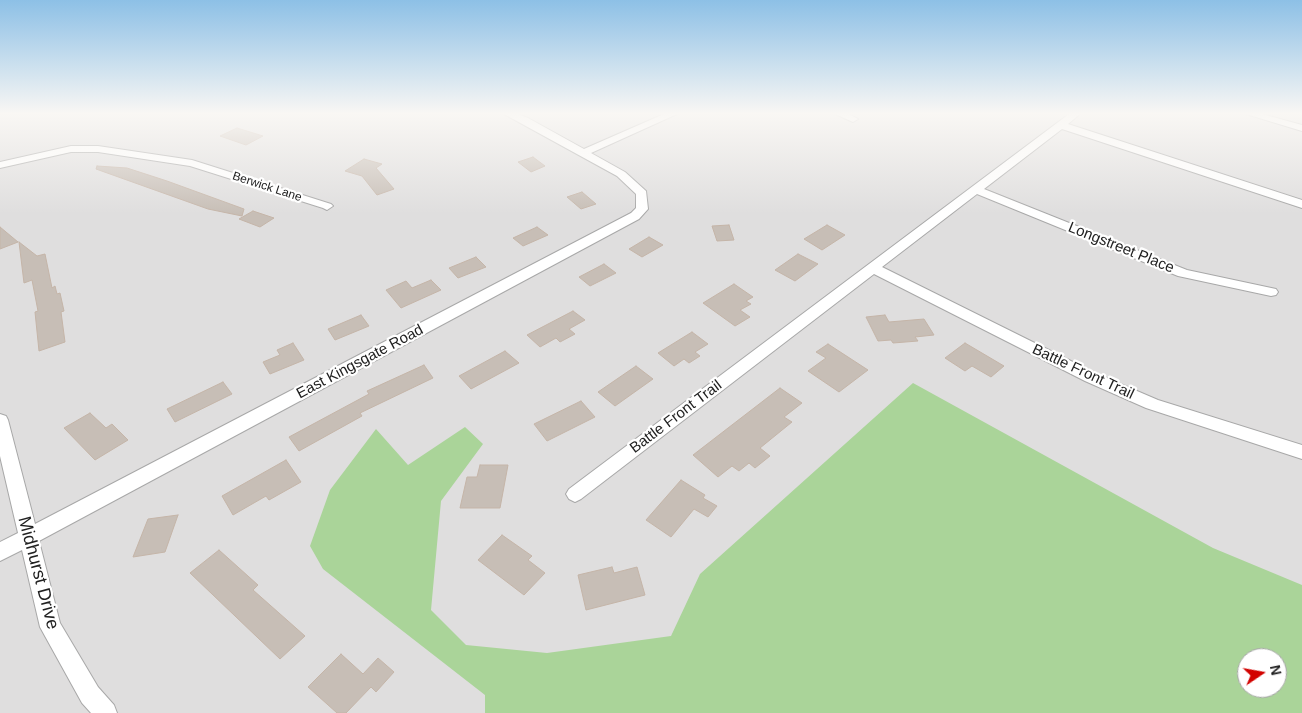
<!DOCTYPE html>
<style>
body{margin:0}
#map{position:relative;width:1302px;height:713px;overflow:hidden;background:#f2eee7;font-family:Helvetica,sans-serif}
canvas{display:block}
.north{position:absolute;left:1237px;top:648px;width:50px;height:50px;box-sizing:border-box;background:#fff;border:1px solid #a6a6a6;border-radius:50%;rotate:78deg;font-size:14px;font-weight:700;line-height:20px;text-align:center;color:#212121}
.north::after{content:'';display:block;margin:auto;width:18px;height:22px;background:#d20300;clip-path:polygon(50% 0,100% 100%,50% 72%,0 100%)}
</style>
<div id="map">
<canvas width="1302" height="713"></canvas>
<div class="north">N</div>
</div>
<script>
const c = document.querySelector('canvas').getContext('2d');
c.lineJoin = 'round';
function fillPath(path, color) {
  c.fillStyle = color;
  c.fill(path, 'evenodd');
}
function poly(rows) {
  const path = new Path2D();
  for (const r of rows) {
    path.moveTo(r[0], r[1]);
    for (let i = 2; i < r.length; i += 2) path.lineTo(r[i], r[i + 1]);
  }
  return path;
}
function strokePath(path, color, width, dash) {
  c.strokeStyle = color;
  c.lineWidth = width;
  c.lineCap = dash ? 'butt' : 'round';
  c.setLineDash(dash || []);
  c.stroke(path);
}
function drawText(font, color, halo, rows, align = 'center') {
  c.font = font + ' Helvetica,sans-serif';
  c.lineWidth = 4.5;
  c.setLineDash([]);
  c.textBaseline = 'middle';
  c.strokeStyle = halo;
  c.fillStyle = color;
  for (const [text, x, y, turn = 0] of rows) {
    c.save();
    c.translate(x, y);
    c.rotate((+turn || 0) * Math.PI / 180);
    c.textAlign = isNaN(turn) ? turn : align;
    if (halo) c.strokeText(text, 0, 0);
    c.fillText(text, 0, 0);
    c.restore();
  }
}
fillPath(poly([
 [0,114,1302,114,1302,713,0,713],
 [1247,658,1277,658,1277,688,1247,688]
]), '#dfdede');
fillPath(poly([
 [913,383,1213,548,1302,585,1302,713,485,713,485,695,323,569,310,546,330,490,376,429,408,465,465,427,483,444,441,501,431,610,466,645,547,653,671,636,700,574],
 [1247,658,1277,658,1277,688,1247,688]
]), '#aad499');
const building = poly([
 [237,128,263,136,246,145,220,136,237,128],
 [533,157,545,166,531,172,518,162,533,157],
 [364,159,382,164,376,168,394,189,377,195,362,176,345,171,364,159],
 [97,166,127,168,167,181,244,209,242,216,208,209,96,169,97,166],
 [582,192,596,204,581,209,567,197,582,192],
 [253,211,274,218,260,227,239,219,253,211],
 [729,225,734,240,717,241,712,226,729,225],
 [827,225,845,235,822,250,804,239,827,225],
 [0,227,18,242,0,249,0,227],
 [537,227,548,235,523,246,513,238,537,227],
 [649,237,663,245,642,257,629,249,649,237],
 [19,242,37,256,45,254,52,288,55,286,57,294,60,293,64,311,61,312,65,342,39,351,35,312,38,311,32,280,24,283,19,242],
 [798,254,818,264,795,281,775,270,798,254],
 [476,257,486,267,458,278,449,268,476,257],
 [604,264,616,273,590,286,579,277,604,264],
 [431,280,441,290,401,308,386,290,406,281,412,288,431,280],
 [734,284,753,297,746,301,751,304,740,310,750,317,735,326,703,303,734,284],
 [573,311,585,320,569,329,575,334,560,342,556,338,540,347,527,335,573,311],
 [361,315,369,326,335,340,328,329,361,315],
 [885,315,889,322,924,319,934,335,915,337,918,341,893,343,891,340,878,341,866,317,885,315],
 [692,332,708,344,695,352,700,356,689,363,684,359,674,366,658,353,692,332],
 [293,343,304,360,270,374,263,362,280,355,277,350,293,343],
 [965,343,1004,366,991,377,972,366,965,371,945,358,965,343],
 [828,344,868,370,839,392,808,371,826,358,816,352,828,344],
 [505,351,519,363,471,389,459,376,505,351],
 [424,365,433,378,360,413,362,416,299,451,289,437,369,394,367,391,424,365],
 [636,366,653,379,615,406,598,392,636,366],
 [223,382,232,394,175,422,167,409,223,382],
 [780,388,802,403,784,417,792,422,760,448,770,456,755,468,749,463,739,471,732,466,718,477,693,455,780,388],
 [581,401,595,417,547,441,534,424,581,401],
 [90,413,106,428,112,424,128,440,95,460,64,428,90,413],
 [286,460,301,482,269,500,266,496,233,515,222,496,286,460],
 [480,465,508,465,500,508,460,508,467,477,477,477,480,465],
 [681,480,705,495,703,498,717,506,708,517,694,509,671,537,646,520,681,480],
 [178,515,165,552,133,557,148,519,178,515],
 [502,535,532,556,528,560,545,573,524,595,478,560,502,535],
 [219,550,258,585,253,590,305,636,280,659,190,573,219,550],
 [612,567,614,573,637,567,645,595,586,610,578,575,612,567],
 [341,654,363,674,378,658,394,672,376,692,371,687,346,713,337,713,308,687,341,654]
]);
fillPath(building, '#c7beb6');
strokePath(building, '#c5b5a8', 1);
const minor = poly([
 [504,114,518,114,528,118,584,149,664,114,677,114,591,153,625,172,646,191,648,209,639,219,39,541,60,623,98,687,114,705,117,713,91,713,82,703,40,627,22,550,0,561,0,542,18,533,0,456,0,414,6,416,8,420,35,524,631,213,636,208,636,194,617,176,504,114],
 [835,114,849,114,858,119,853,122,835,114],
 [1069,114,1080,114,1068,124,1302,200,1302,208,1062,129,984,189,1187,270,1276,289,1278,292,1276,295,1271,296,1178,276,977,194,882,267,1095,373,1158,400,1302,445,1302,459,1146,408,1085,381,874,274,581,499,575,502,569,499,566,494,569,489,1069,114],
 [1246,114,1262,114,1302,125,1302,131,1246,114],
 [71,146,98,146,192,160,331,204,333,206,327,210,323,208,190,166,98,152,71,152,0,168,0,162,71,146]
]);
strokePath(minor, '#a8a8a8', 2);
fillPath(minor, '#fff');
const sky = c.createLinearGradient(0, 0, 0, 214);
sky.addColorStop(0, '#8dc0e6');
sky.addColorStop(0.53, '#f9f7f4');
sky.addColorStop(1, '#f9f7f400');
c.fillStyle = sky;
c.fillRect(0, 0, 1302, 214);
drawText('12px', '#212121', '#fff', [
 ["Berwick Lane",267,187,18]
]);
drawText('15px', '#212121', '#fff', [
 ["Longstreet Place",1121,248,22],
 ["East Kingsgate Road",360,362,-28],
 ["Battle Front Trail",1083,372,25],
 ["Battle Front Trail",676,417,-37]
]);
drawText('18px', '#212121', '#fff', [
 ["Midhurst Drive",38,573,75]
]);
</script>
